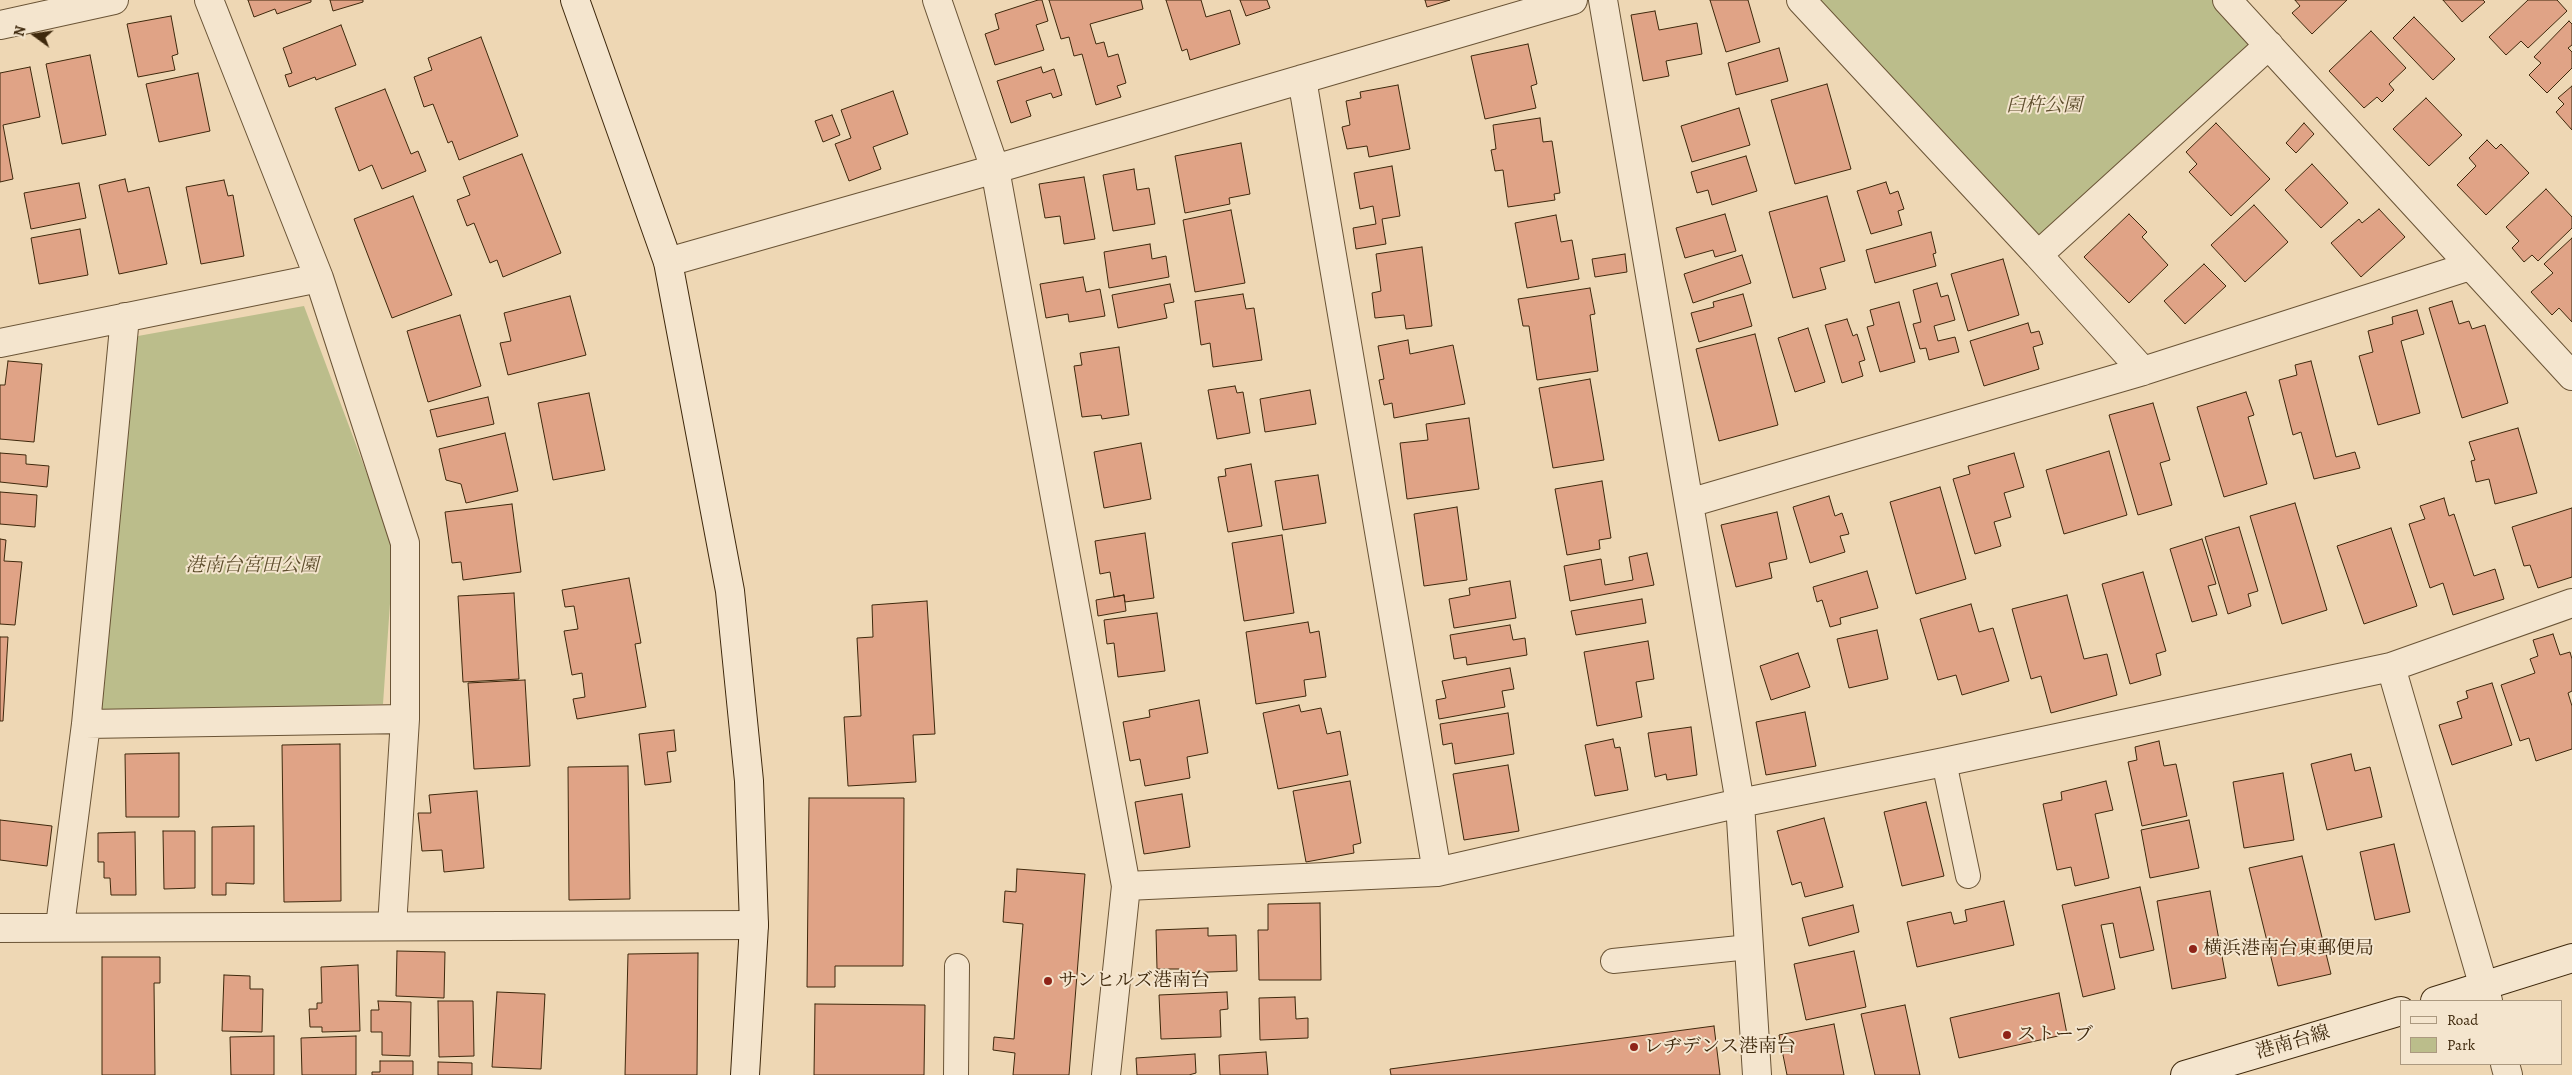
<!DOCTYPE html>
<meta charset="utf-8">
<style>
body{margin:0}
#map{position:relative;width:2572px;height:1075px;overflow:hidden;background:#eed7b4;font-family:Alegreya,serif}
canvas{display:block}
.legend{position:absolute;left:2400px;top:1000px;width:162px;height:65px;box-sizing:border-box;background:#f4e5ce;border:1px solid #ab9980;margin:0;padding:6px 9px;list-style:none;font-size:15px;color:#3e280c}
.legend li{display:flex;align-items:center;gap:10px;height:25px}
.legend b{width:25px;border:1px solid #ab9980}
.north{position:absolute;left:10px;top:10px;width:50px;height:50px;-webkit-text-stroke:4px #f4e5ce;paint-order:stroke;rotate:284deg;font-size:14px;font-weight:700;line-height:20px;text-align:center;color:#3e280c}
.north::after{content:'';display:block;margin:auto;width:18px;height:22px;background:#3e280c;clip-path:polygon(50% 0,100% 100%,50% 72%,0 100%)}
</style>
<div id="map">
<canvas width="2572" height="1075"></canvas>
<ul class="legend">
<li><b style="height:6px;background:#f4e5ce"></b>Road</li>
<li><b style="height:14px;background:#bbbd8b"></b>Park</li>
</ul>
<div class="north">N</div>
</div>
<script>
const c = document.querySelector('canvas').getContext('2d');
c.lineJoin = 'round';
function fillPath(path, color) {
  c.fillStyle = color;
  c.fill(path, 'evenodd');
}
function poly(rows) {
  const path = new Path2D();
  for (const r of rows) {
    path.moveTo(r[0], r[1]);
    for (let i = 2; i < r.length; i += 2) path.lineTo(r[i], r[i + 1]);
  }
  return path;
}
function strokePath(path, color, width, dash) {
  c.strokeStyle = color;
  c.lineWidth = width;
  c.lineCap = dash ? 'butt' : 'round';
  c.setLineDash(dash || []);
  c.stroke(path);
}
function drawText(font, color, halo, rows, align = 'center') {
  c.font = font + ' Alegreya,"Noto Serif JP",serif';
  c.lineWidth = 4;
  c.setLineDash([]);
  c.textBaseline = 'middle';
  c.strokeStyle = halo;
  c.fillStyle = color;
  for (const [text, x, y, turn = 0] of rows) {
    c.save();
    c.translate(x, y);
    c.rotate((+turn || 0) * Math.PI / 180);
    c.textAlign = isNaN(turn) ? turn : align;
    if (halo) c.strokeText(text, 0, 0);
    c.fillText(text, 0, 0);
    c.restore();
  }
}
fillPath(poly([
 [1801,0,2227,0,2269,45,2038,255],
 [304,306,394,546,383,704,95,714,138,336]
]), '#bbbd8b');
const building = poly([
 [248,0,311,0,311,2,277,14,275,9,254,17,248,0],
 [330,0,363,0,363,2,333,11,330,0],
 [1038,0,1042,0,1048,21,1036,25,1044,50,995,65,985,34,999,29,995,14,1038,0],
 [1049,0,1141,0,1143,9,1090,24,1096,44,1104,42,1108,57,1118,54,1126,83,1117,86,1121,97,1096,105,1082,54,1074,56,1069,37,1061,39,1049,0],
 [1166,0,1201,0,1206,17,1230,10,1240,44,1190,60,1187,49,1182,51,1166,0],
 [1240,0,1267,0,1270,8,1246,16,1240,0],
 [1425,0,1450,0,1427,7,1425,0],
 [1710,0,1748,0,1760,42,1726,52,1710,0],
 [2295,0,2347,0,2312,34,2292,13,2300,6,2295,0],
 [2443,0,2483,0,2485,2,2462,22,2443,0],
 [2528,0,2557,0,2567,11,2528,48,2521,41,2506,55,2489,37,2528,0],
 [1655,11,1659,30,1697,23,1702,54,1666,61,1669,76,1643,81,1631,15,1655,11],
 [171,16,178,54,172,56,175,70,138,77,127,24,171,16],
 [2414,17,2455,59,2433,80,2393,38,2414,17],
 [2569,21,2572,24,2572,45,2568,48,2572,52,2572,68,2547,93,2529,75,2541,63,2534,57,2569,21],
 [341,25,356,65,316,80,315,77,289,87,285,75,292,73,283,48,341,25],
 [2371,31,2406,68,2389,84,2394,90,2382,102,2377,97,2364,108,2329,71,2371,31],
 [481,37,518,136,459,160,452,141,448,143,433,104,424,107,414,77,432,70,428,58,481,37],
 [1528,44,1537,84,1531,86,1536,108,1485,119,1471,56,1528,44],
 [1779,48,1788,81,1736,95,1728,63,1779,48],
 [90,55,106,135,62,144,46,64,90,55],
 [30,67,40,117,3,125,13,179,0,182,0,73,30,67],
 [1041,67,1043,73,1054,69,1062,95,1053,98,1051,93,1026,101,1031,116,1011,123,997,81,1041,67],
 [198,73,210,131,159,142,146,84,198,73],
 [1827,84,1851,169,1795,184,1771,100,1827,84],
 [1398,85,1410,149,1369,157,1367,146,1347,149,1342,127,1350,125,1346,101,1361,98,1360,92,1398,85],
 [2572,86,2572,130,2556,112,2564,104,2558,98,2572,86],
 [385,89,411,154,418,151,426,171,382,189,372,165,359,171,335,108,385,89],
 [893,91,908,134,873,147,881,169,849,181,835,144,851,138,841,110,893,91],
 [2426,98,2462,135,2429,166,2393,129,2426,98],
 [1739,108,1750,145,1692,162,1681,126,1739,108],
 [832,115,840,135,823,142,815,121,832,115],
 [1540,118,1543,142,1552,141,1560,193,1554,194,1555,200,1508,207,1503,170,1495,171,1491,150,1496,149,1493,125,1540,118],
 [2216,123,2270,179,2231,216,2189,172,2197,164,2186,152,2216,123],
 [2304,123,2314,134,2296,153,2286,143,2304,123],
 [2487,140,2496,149,2501,144,2529,173,2486,215,2457,185,2476,166,2469,158,2487,140],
 [1241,143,1250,194,1229,198,1230,204,1185,213,1175,156,1241,143],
 [522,154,561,253,503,277,497,260,490,263,474,223,467,226,457,200,470,195,463,177,522,154],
 [1746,156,1757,191,1712,205,1708,190,1697,193,1691,172,1746,156],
 [2312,164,2348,203,2321,228,2285,190,2312,164],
 [1392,166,1400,216,1382,219,1386,244,1356,249,1353,228,1376,224,1373,206,1360,209,1354,173,1392,166],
 [1134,169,1137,190,1149,188,1155,224,1113,231,1103,175,1134,169],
 [1084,177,1095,239,1064,244,1060,216,1045,218,1039,184,1084,177],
 [125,179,128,192,149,187,167,264,119,274,99,185,125,179],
 [224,180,228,196,233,195,244,256,201,264,186,187,224,180],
 [1886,182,1890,194,1898,191,1904,209,1898,211,1902,225,1871,234,1857,191,1886,182],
 [79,183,86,218,31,229,24,193,79,183],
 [2546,189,2572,217,2572,228,2538,261,2532,255,2524,262,2512,248,2519,241,2506,227,2546,189],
 [413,196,452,295,392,318,354,219,413,196],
 [1827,196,1845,261,1820,268,1826,289,1793,298,1769,212,1827,196],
 [2254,205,2288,242,2245,282,2211,245,2254,205],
 [2379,209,2405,237,2361,277,2331,243,2359,219,2362,223,2379,209],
 [1231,210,1245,283,1195,292,1183,220,1231,210],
 [1725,214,1736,251,1715,257,1713,250,1685,258,1676,228,1725,214],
 [2129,214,2147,232,2142,237,2168,265,2129,303,2084,257,2129,214],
 [1556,215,1561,242,1572,240,1579,279,1527,288,1515,223,1556,215],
 [80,229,88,275,39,284,31,238,80,229],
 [1931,232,1936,253,1933,254,1936,266,1875,283,1866,250,1931,232],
 [2572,238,2572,322,2559,308,2552,315,2531,292,2553,273,2544,264,2572,238],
 [1150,244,1152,259,1166,256,1169,277,1109,288,1104,252,1150,244],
 [1422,247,1432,326,1406,329,1404,315,1375,318,1372,293,1381,291,1376,254,1422,247],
 [1625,254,1627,272,1595,277,1592,259,1625,254],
 [1742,255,1751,283,1693,303,1684,274,1742,255],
 [2003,259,2019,315,1968,331,1951,274,2003,259],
 [2204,264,2226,286,2185,324,2164,301,2204,264],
 [1083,277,1086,292,1100,289,1105,316,1069,322,1068,314,1046,318,1040,284,1083,277],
 [1937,283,1941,297,1948,295,1955,320,1934,326,1938,341,1955,337,1959,352,1929,360,1926,348,1920,349,1913,324,1921,322,1913,290,1937,283],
 [1170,284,1174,302,1164,304,1167,318,1118,328,1112,295,1170,284],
 [1590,288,1595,314,1590,315,1598,371,1537,380,1529,326,1523,326,1518,299,1590,288],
 [1243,294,1246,309,1254,308,1262,360,1213,367,1210,343,1201,345,1195,301,1243,294],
 [1743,294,1752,326,1699,342,1691,313,1714,307,1713,302,1743,294],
 [570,296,586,355,508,375,500,343,511,341,504,313,570,296],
 [2452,301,2459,324,2469,321,2472,329,2485,325,2508,403,2462,418,2429,308,2452,301],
 [1899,302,1915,362,1880,372,1867,327,1874,325,1870,310,1899,302],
 [2417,310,2424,334,2401,341,2420,413,2378,425,2359,356,2373,352,2368,331,2393,324,2392,317,2417,310],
 [460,315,481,386,428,402,407,331,460,315],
 [1847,319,1853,336,1857,334,1865,360,1859,362,1863,376,1842,383,1825,325,1847,319],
 [2028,323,2031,333,2039,331,2043,344,2033,347,2039,369,1984,386,1970,341,2028,323],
 [1808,328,1825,382,1795,392,1778,338,1808,328],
 [1755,334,1778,425,1719,441,1696,349,1755,334],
 [1408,340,1410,354,1453,345,1465,404,1394,418,1392,403,1384,405,1379,380,1384,379,1378,346,1408,340],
 [1119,347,1129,415,1102,419,1101,415,1082,417,1074,366,1082,365,1080,353,1119,347],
 [8,361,42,364,34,442,0,439,0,385,5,385,8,361],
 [2311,361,2336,457,2355,452,2360,468,2314,479,2301,432,2293,435,2279,380,2297,375,2295,365,2311,361],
 [1590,379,1604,460,1553,468,1539,388,1590,379],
 [1235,386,1237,393,1243,392,1250,433,1217,439,1208,390,1235,386],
 [1310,390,1316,424,1265,432,1260,399,1310,390],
 [2246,392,2254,415,2248,417,2267,484,2224,497,2197,407,2246,392],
 [589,393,605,470,553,480,538,403,589,393],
 [488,397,494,424,437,437,430,410,488,397],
 [2153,403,2170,460,2160,463,2172,505,2138,515,2109,415,2153,403],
 [1469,418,1479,489,1407,499,1400,443,1428,440,1426,424,1469,418],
 [2518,428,2537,493,2495,504,2489,479,2476,482,2471,461,2475,460,2469,442,2518,428],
 [505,433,518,491,466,503,461,484,446,480,439,449,505,433],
 [1141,443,1151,499,1104,508,1094,452,1141,443],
 [2109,451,2127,515,2064,534,2046,470,2109,451],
 [0,453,26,455,26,464,49,466,47,487,0,482,0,453],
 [2014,453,2024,487,2004,493,2011,517,1994,522,2001,546,1975,554,1953,479,1970,474,1968,466,2014,453],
 [1251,464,1262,526,1228,532,1218,477,1226,476,1225,469,1251,464],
 [1318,475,1326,523,1283,530,1275,481,1318,475],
 [1602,481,1611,538,1599,540,1600,549,1567,555,1555,489,1602,481],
 [1940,487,1966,579,1916,594,1890,502,1940,487],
 [0,492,37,495,35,527,0,524,0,492],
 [1829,496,1835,516,1842,513,1849,534,1840,536,1845,552,1810,563,1793,507,1829,496],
 [2444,498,2449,516,2454,514,2474,576,2495,569,2504,599,2453,615,2443,583,2430,588,2409,524,2425,519,2420,506,2444,498],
 [2295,503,2327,610,2282,624,2250,516,2295,503],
 [512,504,521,572,463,580,461,562,452,563,445,512,512,504],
 [1457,507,1467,580,1424,586,1414,514,1457,507],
 [2572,508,2572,577,2538,588,2530,565,2524,566,2512,527,2572,508],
 [1777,512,1787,559,1769,563,1772,578,1736,587,1721,525,1777,512],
 [2239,527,2258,591,2248,594,2251,606,2228,614,2205,537,2239,527],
 [2391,528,2417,606,2364,624,2337,546,2391,528],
 [1145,533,1154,598,1125,602,1124,595,1114,597,1110,572,1100,574,1095,541,1145,533],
 [1282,535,1294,613,1244,621,1232,543,1282,535],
 [0,539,6,540,4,561,22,562,15,625,0,624,0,539],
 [2202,539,2216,584,2208,586,2217,615,2192,622,2170,549,2202,539],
 [1647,553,1654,585,1570,601,1564,566,1601,559,1605,585,1633,580,1629,557,1647,553],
 [1867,571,1878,608,1840,618,1841,624,1830,627,1822,600,1817,602,1813,587,1867,571],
 [2143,572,2166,651,2156,654,2161,675,2130,684,2102,584,2143,572],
 [629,578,641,643,635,644,646,707,577,719,573,699,585,697,582,673,572,675,564,631,578,629,574,606,565,607,562,590,629,578],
 [1510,581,1516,618,1454,628,1449,599,1470,595,1469,588,1510,581],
 [514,593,519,679,463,682,458,596,514,593],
 [1124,595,1126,611,1098,616,1096,600,1124,595],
 [2067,595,2084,659,2107,654,2117,695,2051,713,2041,676,2031,679,2012,609,2067,595],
 [1642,599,1646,623,1576,635,1571,611,1642,599],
 [927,601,935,734,913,735,916,782,848,786,844,717,861,716,857,638,873,637,872,605,927,601],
 [1971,604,1979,632,1993,628,2009,681,1962,695,1956,675,1938,680,1920,619,1971,604],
 [1157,613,1165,671,1118,677,1114,643,1107,644,1104,620,1157,613],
 [1308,622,1310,633,1319,631,1326,677,1304,680,1306,696,1256,704,1246,632,1308,622],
 [1510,625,1513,640,1525,638,1527,655,1467,665,1466,657,1454,659,1450,635,1510,625],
 [1877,630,1888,679,1849,688,1837,639,1877,630],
 [2553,634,2560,655,2570,652,2572,659,2572,691,2568,693,2572,706,2572,749,2536,761,2529,738,2520,741,2501,685,2535,673,2530,659,2538,656,2533,640,2553,634],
 [0,637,8,637,3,721,0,721,0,637],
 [1648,641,1654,679,1636,682,1642,717,1597,726,1584,652,1648,641],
 [1798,653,1810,687,1771,700,1760,666,1798,653],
 [1510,668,1514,689,1502,691,1505,707,1439,719,1436,700,1446,698,1442,681,1510,668],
 [525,680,530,766,474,769,468,683,525,680],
 [2492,683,2512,745,2452,765,2439,725,2462,718,2457,702,2468,698,2466,691,2492,683],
 [1199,700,1208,753,1187,757,1190,778,1145,786,1140,759,1130,761,1123,722,1150,717,1149,710,1199,700],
 [1299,705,1301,712,1321,708,1327,734,1340,731,1348,775,1278,789,1263,713,1299,705],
 [1805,712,1816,766,1766,775,1756,722,1805,712],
 [1508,713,1514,754,1455,764,1452,743,1443,745,1440,724,1508,713],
 [1691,727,1697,775,1667,780,1666,774,1655,777,1648,733,1691,727],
 [674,730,676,751,667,752,671,782,645,785,639,734,674,730],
 [1613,739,1615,748,1620,747,1628,790,1595,796,1585,745,1613,739],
 [2159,741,2164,766,2176,764,2187,816,2142,826,2128,762,2137,760,2135,747,2159,741],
 [340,744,341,901,284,902,282,745,340,744],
 [179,753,179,817,126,817,125,754,179,753],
 [2351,754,2355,771,2370,767,2382,817,2327,830,2311,764,2351,754],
 [1508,765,1519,831,1464,840,1453,774,1508,765],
 [628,766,630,899,569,900,568,767,628,766],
 [2283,773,2294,840,2244,848,2233,782,2283,773],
 [1350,781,1361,843,1353,845,1354,853,1306,862,1293,791,1350,781],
 [2106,781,2113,810,2095,814,2109,878,2075,886,2071,867,2057,870,2043,804,2062,800,2061,792,2106,781],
 [477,791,484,868,444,872,442,850,422,851,418,813,431,813,429,795,477,791],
 [1182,794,1190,847,1144,854,1135,802,1182,794],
 [809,798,904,798,903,966,835,966,835,987,807,987,809,798],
 [1926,802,1944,876,1902,886,1884,812,1926,802],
 [1824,818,1843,887,1805,897,1801,882,1792,885,1777,831,1824,818],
 [0,820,52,826,47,866,0,860,0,820],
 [2189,820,2199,868,2150,878,2141,830,2189,820],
 [254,826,254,884,226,883,226,895,212,895,212,827,254,826],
 [163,831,195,831,195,888,164,889,163,831],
 [135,832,136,895,111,895,110,878,104,878,104,862,98,862,98,833,135,832],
 [2394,844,2410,912,2375,920,2360,852,2394,844],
 [2302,856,2331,974,2278,986,2249,868,2302,856],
 [1017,869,1085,874,1069,1075,1013,1075,1015,1053,993,1050,994,1037,1014,1039,1023,924,1003,922,1005,891,1016,892,1017,869],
 [2140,887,2154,950,2120,958,2113,923,2101,925,2115,989,2083,997,2062,905,2140,887],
 [2210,891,2226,978,2172,989,2157,901,2210,891],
 [2004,901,2014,945,1917,967,1907,922,1951,912,1954,924,1967,921,1965,910,2004,901],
 [1320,903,1321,980,1259,980,1258,930,1268,930,1268,904,1320,903],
 [1853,905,1859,932,1809,946,1802,918,1853,905],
 [1208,928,1208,936,1236,935,1237,971,1182,973,1182,969,1157,969,1156,930,1208,928],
 [397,951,445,952,444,998,396,996,397,951],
 [1854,951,1866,1007,1806,1020,1794,964,1854,951],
 [698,953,697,1075,625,1075,628,954,698,953],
 [102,957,160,957,160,983,154,983,155,1075,102,1075,102,957],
 [358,965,360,1031,322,1032,322,1027,310,1027,309,1009,317,1009,317,1003,322,1003,321,967,358,965],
 [224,975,250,976,250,989,263,989,262,1032,222,1031,224,975],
 [497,992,545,994,541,1069,492,1067,497,992],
 [1227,992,1228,1009,1220,1010,1221,1037,1161,1039,1159,995,1227,992],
 [2059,993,2067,1034,1959,1058,1950,1018,2059,993],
 [1295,997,1296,1019,1308,1018,1308,1038,1260,1040,1259,998,1295,997],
 [378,1001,411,1002,410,1056,382,1055,382,1032,371,1032,371,1010,379,1010,378,1001],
 [438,1001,473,1001,474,1056,439,1057,438,1001],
 [815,1004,925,1005,924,1075,814,1075,815,1004],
 [1905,1005,1920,1075,1875,1075,1861,1014,1905,1005],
 [1834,1024,1844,1075,1787,1075,1779,1035,1834,1024],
 [1714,1026,1720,1075,1391,1075,1390,1069,1714,1026],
 [274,1036,274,1075,231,1075,230,1037,274,1036],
 [356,1036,356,1075,302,1075,301,1038,356,1036],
 [1266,1052,1268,1075,1220,1075,1219,1055,1266,1052],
 [1195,1054,1196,1073,1189,1075,1137,1075,1136,1058,1195,1054],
 [380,1061,413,1061,413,1075,372,1075,372,1072,380,1072,380,1061],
 [438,1062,472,1063,472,1075,438,1075,438,1062]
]);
fillPath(building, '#e0a386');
strokePath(building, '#3e280c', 1);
const lane = poly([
 [1944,762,1968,876],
 [1613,961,1749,947],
 [956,1075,957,966]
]);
const street = poly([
 [209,0,319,278],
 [937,0,995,169,1126,886,1106,1075],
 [1603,0,1740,803,1944,762,2391,667,2572,603],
 [1801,0,2038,255,2269,45],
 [2227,0,2572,376],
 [0,25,114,0],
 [1302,79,1437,872],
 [2038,255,2143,371],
 [668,262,995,169,1573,0],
 [0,343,319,278,405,543,405,719,392,926],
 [1689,503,2143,371,2470,266],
 [2391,667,2488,1001],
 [86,724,405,719],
 [1126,886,1437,872,1740,803,1757,1075],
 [60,926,86,724,125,317],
 [0,928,754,925],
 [2505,1064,2508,1075]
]);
const secondary = poly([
 [575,0,668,262,730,591,749,781,754,925,745,1075],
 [2435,1001,2572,958],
 [2185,1075,2401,1011]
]);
strokePath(lane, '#6a5436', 26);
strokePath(street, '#6a5436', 30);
strokePath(secondary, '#3e280c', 30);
strokePath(lane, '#f4e5ce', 24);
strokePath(street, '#f4e5ce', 28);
strokePath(secondary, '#f4e5ce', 28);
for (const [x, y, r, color] of [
 [2193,949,5,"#8f2418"],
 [1048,981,5,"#8f2418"],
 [2007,1035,5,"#8f2418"],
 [1634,1047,5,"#8f2418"]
]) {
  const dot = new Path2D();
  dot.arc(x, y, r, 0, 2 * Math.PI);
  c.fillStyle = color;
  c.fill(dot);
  strokePath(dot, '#f4e5ce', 2);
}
drawText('italic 19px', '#5d4d2c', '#f4e5ce', [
 ["臼杵公園",2044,106],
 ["港南台宮田公園",252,566]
]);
drawText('19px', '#3e280c', '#f4e5ce', [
 ["横浜港南台東郵便局",2203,949],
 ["サンヒルズ港南台",1058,981],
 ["ストーブ",2017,1035],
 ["レヂデンス港南台",1644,1047]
], 'left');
drawText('19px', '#3e280c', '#f4e5ce', [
 ["港南台線",2293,1043,-16]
]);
</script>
